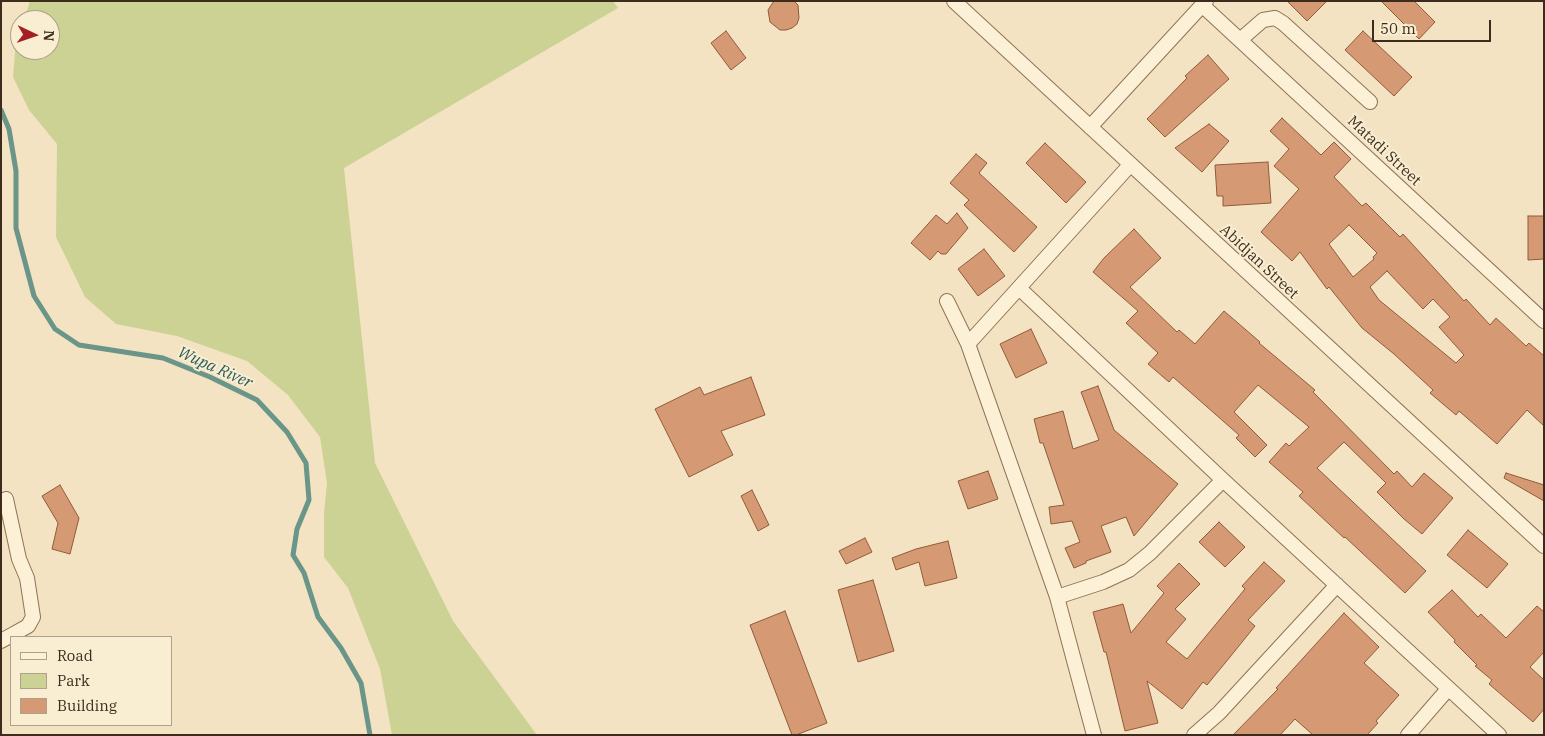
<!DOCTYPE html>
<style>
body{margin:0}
#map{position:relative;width:1545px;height:736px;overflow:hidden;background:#f3e3c2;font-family:"IBM Plex Serif",serif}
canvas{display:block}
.frame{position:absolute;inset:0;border:2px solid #3d2c1d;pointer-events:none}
.legend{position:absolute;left:10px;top:636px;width:162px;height:90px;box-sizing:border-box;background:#f9edd2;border:1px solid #aea08a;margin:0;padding:6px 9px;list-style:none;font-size:15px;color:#3d2c1d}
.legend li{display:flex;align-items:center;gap:10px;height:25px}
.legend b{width:25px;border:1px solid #aea08a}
.north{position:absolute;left:10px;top:10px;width:50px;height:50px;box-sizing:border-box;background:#f9edd2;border:1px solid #aea08a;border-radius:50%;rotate:93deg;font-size:14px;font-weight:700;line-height:20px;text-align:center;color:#3d2c1d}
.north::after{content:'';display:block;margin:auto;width:18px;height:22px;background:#a52024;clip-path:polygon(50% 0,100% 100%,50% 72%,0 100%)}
.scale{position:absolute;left:1372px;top:20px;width:119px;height:22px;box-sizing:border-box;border:2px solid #3d2c1d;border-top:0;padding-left:6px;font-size:15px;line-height:18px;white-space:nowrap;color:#3d2c1d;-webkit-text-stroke:4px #f9edd2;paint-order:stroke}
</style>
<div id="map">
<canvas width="1545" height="736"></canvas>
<div class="frame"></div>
<ul class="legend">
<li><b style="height:6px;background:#fcf0d6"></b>Road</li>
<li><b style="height:14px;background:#ccd294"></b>Park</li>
<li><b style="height:14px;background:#d59a74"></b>Building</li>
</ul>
<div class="north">N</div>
<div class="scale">50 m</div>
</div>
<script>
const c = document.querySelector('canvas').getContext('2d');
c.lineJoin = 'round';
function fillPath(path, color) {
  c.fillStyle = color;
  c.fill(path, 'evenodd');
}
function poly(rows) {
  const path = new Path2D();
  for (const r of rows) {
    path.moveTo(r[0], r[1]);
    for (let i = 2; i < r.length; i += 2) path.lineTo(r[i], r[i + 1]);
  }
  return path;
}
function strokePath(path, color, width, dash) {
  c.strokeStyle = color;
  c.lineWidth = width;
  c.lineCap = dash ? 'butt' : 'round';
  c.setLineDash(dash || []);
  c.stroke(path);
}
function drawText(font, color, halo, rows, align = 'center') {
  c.font = font + ' "IBM Plex Serif",serif';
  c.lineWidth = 4;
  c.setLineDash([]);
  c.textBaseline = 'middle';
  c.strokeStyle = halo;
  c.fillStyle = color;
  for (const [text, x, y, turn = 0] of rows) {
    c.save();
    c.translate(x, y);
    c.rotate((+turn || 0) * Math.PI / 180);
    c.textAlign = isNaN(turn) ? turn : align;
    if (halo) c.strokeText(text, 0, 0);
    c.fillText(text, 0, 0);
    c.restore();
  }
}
fillPath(poly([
 [30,1,613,1,618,8,344,168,375,463,453,621,537,735,392,735,380,669,348,588,324,557,324,513,327,483,320,437,288,395,247,361,177,336,116,324,85,297,56,237,57,144,29,110,13,77,16,41,20,30,20,50,50,50,50,20,24,20]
]), '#ccd294');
strokePath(poly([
 [1,110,9,129,16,171,16,228,34,296,55,329,79,345,163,358,210,377,257,400,287,432,306,463,309,500,297,529,293,555,304,573,318,617,341,648,361,683,370,735]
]), '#6a9589', 5);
const building = poly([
 [774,1,794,1,798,5,799,18,797,24,792,28,786,30,780,30,770,22,768,10,774,1],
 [1287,1,1327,1,1307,21,1287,1],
 [1381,1,1414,1,1435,22,1419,39,1381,1],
 [726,31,746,58,731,70,711,43,726,31],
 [1363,31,1412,77,1394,96,1345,50,1363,31],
 [1208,55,1229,79,1165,137,1147,119,1187,78,1185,76,1208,55],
 [1282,118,1321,155,1334,142,1351,159,1334,177,1362,206,1366,203,1400,237,1403,234,1464,301,1466,299,1490,325,1496,318,1526,346,1529,343,1544,356,1544,426,1527,410,1497,444,1459,411,1456,415,1430,393,1433,390,1394,354,1362,328,1329,287,1327,289,1300,252,1292,261,1261,232,1299,189,1274,166,1289,149,1270,131,1282,118],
 [1349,225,1377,253,1373,257,1374,259,1353,277,1329,244,1349,225],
 [1387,271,1423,309,1433,299,1450,317,1439,327,1464,355,1456,363,1379,300,1370,287,1387,271],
 [1209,124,1229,141,1202,172,1175,148,1209,124],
 [1045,143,1086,182,1066,203,1026,163,1045,143],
 [976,154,987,163,979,173,1037,227,1014,252,964,205,969,200,950,183,976,154],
 [1268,162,1271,203,1223,206,1223,196,1217,196,1215,165,1268,162],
 [957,213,968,228,946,254,941,254,938,251,930,260,911,243,936,215,947,224,957,213],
 [1528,216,1544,216,1544,259,1528,260,1528,216],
 [1134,229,1161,258,1130,287,1177,332,1179,330,1195,344,1224,311,1260,342,1259,343,1315,390,1313,392,1394,474,1397,471,1412,487,1424,473,1453,498,1422,534,1404,519,1377,492,1386,483,1344,442,1317,468,1426,571,1405,593,1345,537,1344,538,1299,496,1303,492,1269,462,1286,443,1289,446,1309,427,1258,385,1234,412,1267,445,1255,457,1236,438,1239,435,1173,377,1169,382,1148,364,1158,353,1126,323,1138,311,1093,272,1104,258,1134,229],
 [984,249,1005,276,978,296,958,269,984,249],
 [1031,329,1047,363,1016,378,1000,344,1031,329],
 [751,377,765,415,721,431,733,455,689,477,655,409,700,387,704,395,751,377],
 [1098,386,1114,430,1178,484,1134,536,1126,517,1101,526,1111,552,1086,561,1086,563,1074,568,1065,548,1080,542,1072,521,1051,524,1049,507,1064,505,1043,443,1040,443,1034,419,1063,411,1073,449,1099,440,1081,392,1098,386],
 [988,471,998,499,968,509,958,481,988,471],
 [1506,473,1544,485,1544,501,1504,478,1506,473],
 [60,485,79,518,70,554,52,549,58,523,42,496,60,485],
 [752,490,769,525,758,531,741,496,752,490],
 [1219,522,1245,547,1225,567,1199,542,1219,522],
 [1468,530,1508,564,1487,588,1447,555,1468,530],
 [865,538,872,552,846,564,839,551,865,538],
 [948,541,957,578,925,586,919,562,896,570,892,558,916,549,948,541],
 [1264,562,1285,581,1248,620,1255,626,1230,657,1207,685,1203,682,1182,709,1147,681,1158,723,1125,731,1106,652,1104,652,1093,612,1123,604,1131,633,1164,593,1157,586,1179,563,1200,584,1175,609,1186,619,1166,642,1187,659,1245,589,1242,586,1264,562],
 [873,580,894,651,858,662,838,590,873,580],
 [1452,590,1478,617,1481,614,1506,638,1537,606,1544,612,1544,652,1530,667,1544,680,1544,709,1533,722,1489,684,1492,680,1475,666,1477,665,1454,642,1455,640,1428,612,1452,590],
 [785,611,827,723,796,735,792,735,750,625,785,611],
 [1344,613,1379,647,1364,663,1399,695,1376,721,1378,723,1367,735,1313,735,1295,719,1280,735,1233,735,1278,689,1276,688,1344,613]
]);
fillPath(building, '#d59a74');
strokePath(building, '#915a3a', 1);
const street = poly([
 [954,1,1544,546],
 [1202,5,1544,321],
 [1240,40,1263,20,1275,18,1283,23,1370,102],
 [1090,127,1206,1],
 [1019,288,1223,480,1499,735],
 [947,301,968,344,1057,597,1094,735],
 [968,344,1130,165],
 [1057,597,1103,582,1129,570,1150,553,1223,480],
 [1,641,28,626,33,617,27,578,19,559,6,499],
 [1194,735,1219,713,1337,585],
 [1408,735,1448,689]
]);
strokePath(street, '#8f7357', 16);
strokePath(street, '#fcf0d6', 14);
drawText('15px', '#3d2c1d', '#f9edd2', [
 ["Matadi Street",1384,151,43],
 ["Abidjan Street",1259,262,43]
]);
drawText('italic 16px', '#2a5e5a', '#f9edd2', [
 ["Wupa River",215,368,24]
]);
</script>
